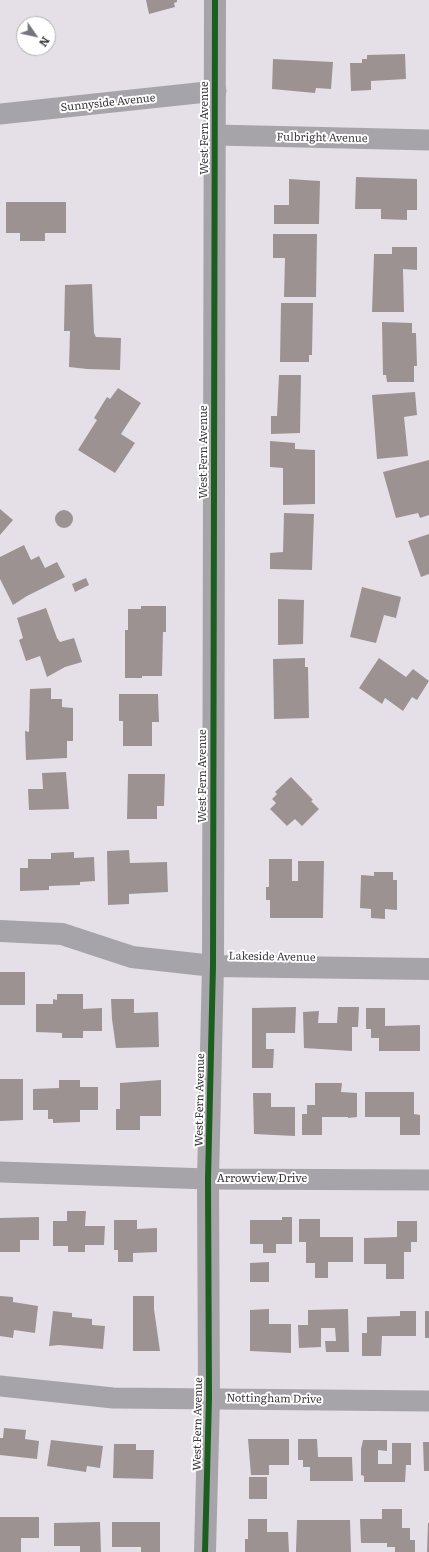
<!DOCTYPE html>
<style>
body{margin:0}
#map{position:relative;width:429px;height:1552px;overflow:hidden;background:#e5e0e8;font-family:Literata,serif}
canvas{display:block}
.north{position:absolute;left:16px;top:16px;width:40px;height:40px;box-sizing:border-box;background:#fff;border:1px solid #b1afb2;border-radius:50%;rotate:124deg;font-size:11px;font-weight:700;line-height:16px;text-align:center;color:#3b383e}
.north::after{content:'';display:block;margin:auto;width:14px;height:18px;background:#76737a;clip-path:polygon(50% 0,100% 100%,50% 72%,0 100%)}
</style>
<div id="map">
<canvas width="429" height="1552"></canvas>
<div class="north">N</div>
</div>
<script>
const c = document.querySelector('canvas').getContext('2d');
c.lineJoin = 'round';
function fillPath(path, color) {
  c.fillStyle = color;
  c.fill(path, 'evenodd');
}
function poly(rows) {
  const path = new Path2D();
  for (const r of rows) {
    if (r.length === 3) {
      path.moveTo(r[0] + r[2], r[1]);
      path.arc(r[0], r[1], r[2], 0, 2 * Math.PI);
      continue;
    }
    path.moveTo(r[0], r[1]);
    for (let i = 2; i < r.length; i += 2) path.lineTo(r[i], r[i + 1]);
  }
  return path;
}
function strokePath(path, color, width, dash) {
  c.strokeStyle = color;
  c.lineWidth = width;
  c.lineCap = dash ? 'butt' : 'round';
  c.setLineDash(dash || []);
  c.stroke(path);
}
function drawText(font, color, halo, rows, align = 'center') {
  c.font = font + ' Literata,serif';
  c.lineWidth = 4;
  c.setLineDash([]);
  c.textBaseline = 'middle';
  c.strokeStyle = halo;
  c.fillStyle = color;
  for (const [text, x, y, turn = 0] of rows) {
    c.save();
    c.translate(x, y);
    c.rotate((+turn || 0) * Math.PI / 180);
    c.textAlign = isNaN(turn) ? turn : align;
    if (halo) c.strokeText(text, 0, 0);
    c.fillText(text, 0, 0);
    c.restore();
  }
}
fillPath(poly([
 [146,0,177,0,177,2,174,3,175,7,149,14],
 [405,54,406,79,371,81,371,90,351,91,350,63,362,63,362,59,367,59,367,55],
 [273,59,333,62,331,89,316,88,315,93,272,89],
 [356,177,417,179,417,210,407,210,407,220,381,219,381,209,355,209],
 [289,179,320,181,319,224,274,224,274,205,289,205],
 [6,202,66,202,66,233,45,233,45,241,20,241,20,233,6,233],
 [273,234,317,234,316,297,284,297,285,258,273,258],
 [392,247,417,247,417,270,403,269,404,312,372,312,374,254,392,254],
 [92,284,94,333,96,337,121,338,120,370,87,369,69,367,70,331,64,331,65,285],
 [281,303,313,303,312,355,309,355,309,362,280,362],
 [382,322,412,323,412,333,416,333,417,366,414,366,414,382,387,382,386,375,383,375],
 [279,375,301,375,300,433,271,434,271,416,277,416],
 [118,388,141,403,121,434,135,443,115,473,78,450,97,420,94,418,107,397,110,399],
 [415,392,417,415,404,417,408,456,377,459,372,395],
 [270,441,295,443,295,449,315,450,315,504,283,505,283,468,270,467],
 [429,460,429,515,420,518,418,513,396,518,383,472],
 [0,509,13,520,0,535],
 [64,519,9],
 [284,513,314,514,312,570,270,569,270,553,283,552],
 [429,534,429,574,421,577,408,541],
 [24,545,31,560,39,556,45,568,57,562,65,577,27,596,13,605,0,579,0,557],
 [86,578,89,585,75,592,72,584],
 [362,587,401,597,396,618,384,615,376,643,350,637],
 [278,599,304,600,303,644,278,645],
 [141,606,166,606,166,632,163,632,162,676,142,676,142,678,125,678,125,630,128,630,128,609,141,609],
 [46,608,57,638,60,642,74,638,82,662,65,667,47,677,40,656,26,661,19,640,23,638,17,618],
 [305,658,305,667,308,667,309,718,274,719,273,659],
 [379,658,406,677,413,669,429,681,417,700,412,697,403,711,385,698,382,704,359,688],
 [51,688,51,699,62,699,62,707,73,708,73,741,67,741,67,758,26,760,25,731,29,732,30,689],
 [119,694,158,694,159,722,152,722,152,746,123,746,123,721,119,721],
 [66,772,69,809,29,810,28,789,43,789,42,773],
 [128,774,165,774,164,806,157,806,157,819,127,819],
 [291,777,313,800,311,801,319,809,302,826,295,819,287,826,270,809,276,803,272,799,277,794,275,792],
 [129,850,130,863,167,862,168,892,129,894,129,904,108,905,107,851],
 [74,852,74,858,94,857,95,881,80,882,80,885,49,886,49,890,20,891,20,868,28,868,28,859,51,859,51,853],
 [269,859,292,859,292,881,298,881,298,861,324,861,323,918,270,918,270,900,266,900,266,887,269,887],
 [374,872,393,872,393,880,397,880,397,910,385,909,385,919,371,918,371,909,360,908,361,875,374,876],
 [0,972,25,972,25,1005,0,1005],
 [57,994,83,994,83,1009,102,1008,102,1031,83,1031,83,1038,62,1038,62,1033,36,1032,36,1004,53,1004,53,999,57,1000],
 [111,999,134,999,134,1013,158,1012,159,1047,116,1048,112,1019],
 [296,1007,295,1033,266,1033,266,1049,274,1049,273,1068,252,1068,252,1008],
 [338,1007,359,1007,358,1027,352,1027,352,1051,304,1048,303,1012,319,1011,318,1023,337,1023],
 [366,1008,385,1008,385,1026,420,1025,420,1051,379,1051,379,1038,371,1038,371,1029,366,1029],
 [0,1079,23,1079,23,1120,0,1121],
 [59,1080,80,1080,80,1087,98,1087,98,1110,80,1110,80,1122,53,1123,53,1119,48,1119,48,1110,33,1110,33,1089,59,1088],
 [161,1080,161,1116,140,1116,140,1130,116,1130,116,1109,120,1109,120,1083],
 [315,1083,342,1083,341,1092,357,1093,357,1117,348,1118,348,1117,322,1117,322,1135,302,1135,302,1114,307,1114,307,1105,315,1105],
 [365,1092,414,1092,414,1114,420,1115,420,1135,400,1135,400,1117,365,1117],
 [253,1093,271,1093,271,1107,295,1107,295,1136,254,1134],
 [67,1211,86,1211,85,1226,105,1226,104,1245,85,1245,85,1252,68,1252,68,1246,53,1246,53,1221,67,1221],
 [39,1217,39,1240,20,1240,20,1252,0,1252,0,1218],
 [282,1217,292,1217,292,1244,276,1244,276,1253,263,1253,263,1244,250,1244,250,1220,282,1220],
 [299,1219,320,1219,320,1237,353,1237,353,1262,328,1262,328,1278,315,1278,315,1263,306,1263,306,1242,299,1242],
 [114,1220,137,1220,137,1229,157,1228,157,1252,133,1253,133,1262,118,1262,118,1250,114,1250],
 [397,1221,417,1221,417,1242,411,1242,411,1252,404,1252,404,1279,386,1279,386,1264,364,1264,364,1238,397,1237],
 [269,1262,269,1282,250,1282,250,1263],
 [0,1296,13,1297,13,1302,38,1306,35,1333,14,1330,13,1338,0,1336],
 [133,1296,154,1296,154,1309,160,1351,133,1351],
 [269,1309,269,1324,291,1324,291,1353,250,1351,250,1310],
 [348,1309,349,1352,326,1352,325,1341,336,1341,335,1328,321,1328,321,1347,299,1348,298,1325,308,1325,308,1310],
 [53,1311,72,1313,72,1317,92,1319,92,1325,105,1326,103,1349,59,1345,49,1346],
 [400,1311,416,1311,416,1336,382,1336,381,1356,362,1356,362,1333,367,1333,367,1317,400,1316],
 [425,1311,429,1311,429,1338,425,1338],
 [4,1428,26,1430,25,1439,39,1441,37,1459,0,1455,0,1438,3,1438],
 [248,1439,289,1439,289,1465,269,1465,269,1475,251,1475],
 [298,1439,317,1439,318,1457,352,1457,353,1481,310,1481,310,1467,303,1467,303,1460,298,1460],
 [51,1440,103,1446,100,1468,87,1466,86,1472,47,1466],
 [363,1440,387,1440,387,1451,378,1450,378,1464,392,1464,392,1443,411,1443,411,1465,406,1465,405,1482,364,1482,364,1476,361,1475,361,1449],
 [423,1442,429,1442,429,1471,424,1471],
 [114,1444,136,1444,136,1450,154,1450,153,1479,113,1478],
 [249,1477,267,1477,267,1499,249,1499],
 [382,1509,402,1509,402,1528,410,1528,410,1540,415,1540,415,1552,395,1552,395,1547,387,1547,387,1543,361,1543,360,1519,382,1519],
 [0,1517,39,1517,39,1538,21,1538,21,1552,0,1552],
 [248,1519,267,1519,267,1532,288,1532,289,1552,245,1552,245,1539,248,1539],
 [297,1520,350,1520,351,1552,296,1552],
 [100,1522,101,1552,80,1552,80,1546,54,1546,54,1523],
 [112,1522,160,1522,160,1552,141,1552,141,1547,112,1547],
 [428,1523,429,1523,429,1552,427,1552]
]), '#9d9292');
strokePath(poly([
 [0,114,216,91],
 [216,135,429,140],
 [0,1172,208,1179,429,1180],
 [0,1386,113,1398,429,1401]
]), '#a7a4a9', 21);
strokePath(poly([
 [0,931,62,934,132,957,213,966,429,969],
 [205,1552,209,1398,208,1179,213,966,215,0]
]), '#a7a4a9', 22);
strokePath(poly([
 [205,1552,209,1398,208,1179,213,966,215,0]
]), '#1b5e20', 6);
drawText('11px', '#3b383e', '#fff', [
 ["Sunnyside Avenue",108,103,-6],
 ["West Fern Avenue",205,128,-90],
 ["Fulbright Avenue",322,138,1],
 ["West Fern Avenue",204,452,-90],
 ["West Fern Avenue",203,776,-90],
 ["Lakeside Avenue",272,957,1],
 ["West Fern Avenue",200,1100,-89],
 ["Arrowview Drive",262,1179],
 ["Nottingham Drive",274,1399,1],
 ["West Fern Avenue",198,1424,-89]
]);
</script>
